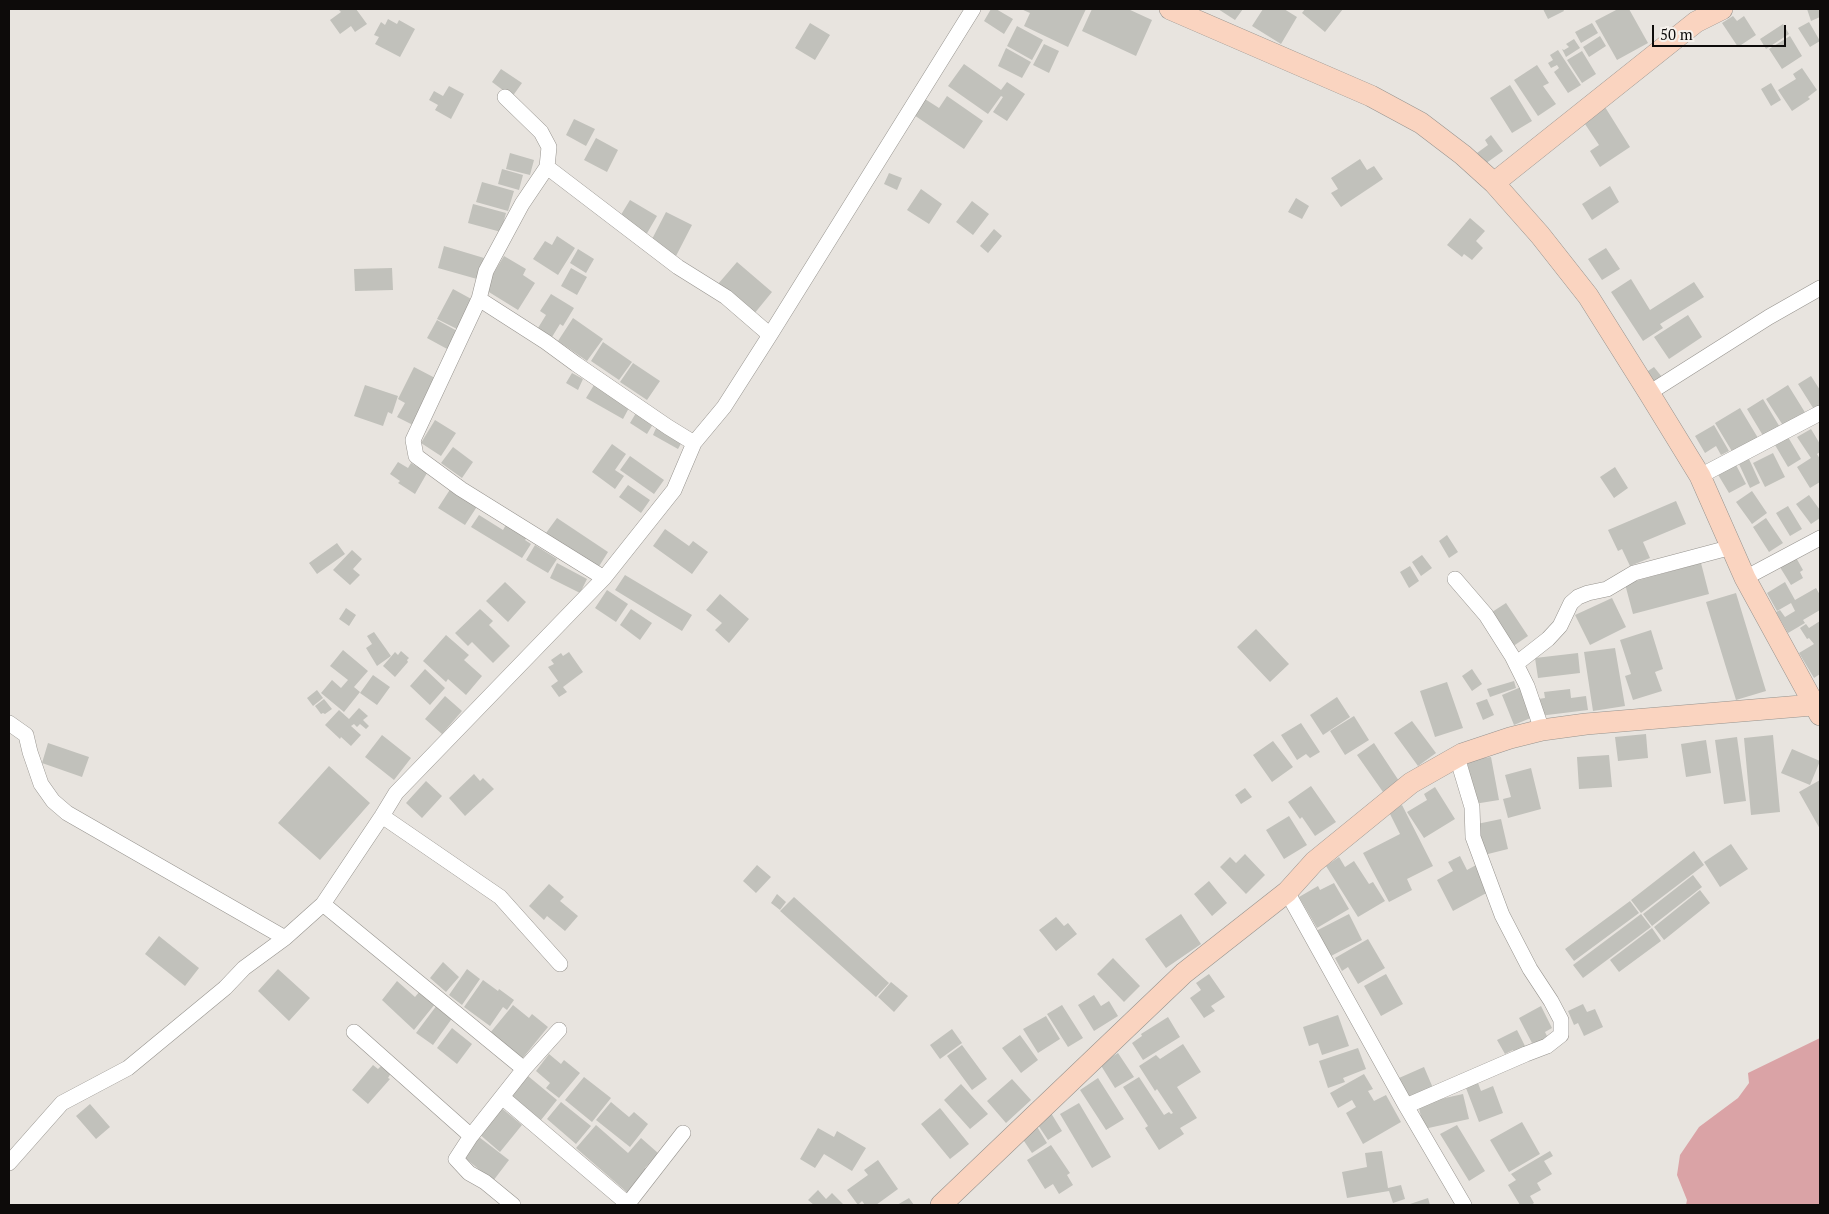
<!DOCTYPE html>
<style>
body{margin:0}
#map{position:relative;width:1829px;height:1214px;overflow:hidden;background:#e8e4df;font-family:"PT Serif",serif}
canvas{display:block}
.frame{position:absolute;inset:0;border:10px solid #0d0b0a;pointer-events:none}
.scale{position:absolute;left:1652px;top:25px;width:134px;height:22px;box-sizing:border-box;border:2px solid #0d0b0a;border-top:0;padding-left:6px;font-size:15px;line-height:18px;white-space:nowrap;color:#0d0b0a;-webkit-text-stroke:4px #f5f1ec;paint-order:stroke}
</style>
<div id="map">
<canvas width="1829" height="1214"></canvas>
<div class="frame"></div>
<div class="scale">50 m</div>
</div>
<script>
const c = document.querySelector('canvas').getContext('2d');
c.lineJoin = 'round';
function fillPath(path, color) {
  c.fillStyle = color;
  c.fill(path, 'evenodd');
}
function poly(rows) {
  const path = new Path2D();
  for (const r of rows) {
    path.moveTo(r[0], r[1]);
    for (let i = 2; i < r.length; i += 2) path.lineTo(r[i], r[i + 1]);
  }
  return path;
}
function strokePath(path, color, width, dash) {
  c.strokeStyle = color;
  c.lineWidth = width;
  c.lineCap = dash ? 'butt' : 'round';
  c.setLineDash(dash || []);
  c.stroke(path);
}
fillPath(poly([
 [1820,1038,1820,1205,1686,1205,1687,1200,1677,1175,1680,1155,1699,1127,1738,1098,1749,1083,1748,1073]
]), '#daa3a6');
fillPath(poly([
 [341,9,356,9,367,24,355,32,351,26,340,34,330,20,341,12,339,10],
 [991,9,996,9,1013,19,1004,34,984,21],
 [1021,9,1086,9,1068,47,1024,26,1030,13],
 [1092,9,1128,9,1152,20,1136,56,1082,31],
 [1218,9,1243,9,1235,20],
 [1263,9,1284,9,1297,17,1281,44,1252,26],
 [1305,9,1343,9,1325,32,1302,13],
 [1543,9,1563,9,1564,11,1548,19],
 [1618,9,1629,9,1648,43,1617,60,1595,21],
 [1807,9,1820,9,1820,17,1811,21],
 [1733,16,1737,21,1744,16,1756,35,1738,47,1722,23],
 [388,19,397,24,399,20,415,29,400,57,375,44,379,37,374,35,381,22,385,25],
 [1809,22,1820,41,1810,47,1798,28],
 [810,23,830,35,815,60,795,48],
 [1592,23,1598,33,1581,43,1575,32],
 [1783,24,1789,34,1766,49,1760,39],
 [1017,26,1043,40,1032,60,1007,46],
 [1600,36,1606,46,1589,57,1583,47],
 [1790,36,1802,56,1782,69,1769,49],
 [1574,39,1580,48,1566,57,1562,49,1564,50,1569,47,1566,44],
 [1044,44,1059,51,1049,73,1033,65],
 [1006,48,1031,62,1022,78,998,66],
 [1558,50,1581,85,1568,93,1554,72,1559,68,1557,65,1551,68,1548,63,1553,60,1550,55],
 [1582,51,1596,74,1582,83,1567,60],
 [964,64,1001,90,1007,82,1025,94,1007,121,993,112,1003,97,1001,96,988,114,948,86],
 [1537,65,1549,83,1543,86,1556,104,1538,116,1514,80],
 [1802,68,1817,90,1808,97,1810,99,1792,111,1778,90,1796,79,1793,74],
 [501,69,522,83,512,97,492,82],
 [1771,83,1781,100,1771,106,1761,89],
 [1510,85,1532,121,1512,133,1490,98],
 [449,86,464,94,451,119,435,110,438,105,429,100,434,91,443,96],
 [947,96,983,121,964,149,914,115,925,99,939,108],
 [1605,107,1630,147,1600,167,1590,151,1599,145,1583,121],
 [574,119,595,129,586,146,566,135],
 [1491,135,1503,151,1485,164,1477,153,1488,145,1485,140],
 [596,138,618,150,607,172,584,160],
 [510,153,534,160,530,175,506,169],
 [1360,159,1367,170,1374,166,1383,179,1341,207,1331,193,1338,189,1331,178],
 [502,169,523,175,519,190,498,184],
 [889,173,902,178,897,190,884,184],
 [482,182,514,191,508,211,476,202],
 [1610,186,1619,202,1592,220,1582,204],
 [921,189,942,204,929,224,907,210],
 [1296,198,1309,206,1302,219,1288,212],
 [630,200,657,216,646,235,619,218],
 [972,201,989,214,973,235,956,222],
 [473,204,506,213,501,232,468,223],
 [666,212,692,225,676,256,650,243],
 [1470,218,1485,231,1476,241,1483,248,1472,260,1464,254,1462,257,1447,245],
 [994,229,1002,236,988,253,980,246],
 [557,236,575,248,558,275,533,259,545,241,552,245],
 [444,246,484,258,477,279,438,268],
 [1606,248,1620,269,1602,280,1588,259],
 [578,249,594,259,586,273,570,263],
 [504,256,526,269,523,275,535,283,518,310,484,289],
 [737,262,772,292,754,314,718,284],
 [392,268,393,290,355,291,354,269],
 [571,268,587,277,577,295,561,286],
 [1631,279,1650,310,1694,282,1704,297,1660,324,1663,328,1643,341,1611,292],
 [453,289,475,301,459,330,437,319],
 [551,294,574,308,563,326,560,324,552,337,538,328,546,315,540,311],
 [1688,315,1702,337,1669,359,1654,337],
 [573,318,603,339,587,361,558,341],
 [437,320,459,332,449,350,427,338],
 [603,342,632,362,619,380,591,361],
 [633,363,660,381,647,400,620,382],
 [414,367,437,379,413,425,397,417,405,403,398,399],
 [1654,367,1662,377,1650,386,1642,375],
 [572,373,583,379,578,390,566,383],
 [1811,376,1820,390,1820,408,1815,411,1798,384],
 [365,385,398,396,392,414,388,412,383,426,354,416],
 [594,385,630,406,623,419,586,398],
 [1788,385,1806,414,1784,427,1766,399],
 [1763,399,1781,429,1765,439,1747,409],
 [1740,408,1758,438,1733,453,1715,423],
 [636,413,653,424,647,434,630,423],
 [435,420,456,433,441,456,421,443],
 [1714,425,1729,451,1721,455,1716,446,1705,453,1695,436],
 [657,426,683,440,678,449,653,435],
 [1811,429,1820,444,1820,452,1817,454,1820,459,1820,482,1810,488,1797,467,1811,458,1797,437],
 [1788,437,1801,459,1788,467,1775,445],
 [612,444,626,454,615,470,624,476,615,489,592,472],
 [453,447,473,462,462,478,441,463],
 [1773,453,1785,477,1765,487,1753,463],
 [630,456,664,480,654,494,620,470],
 [1749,459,1760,483,1750,488,1739,464],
 [398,462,408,468,411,463,427,473,415,494,398,483,400,481,390,474],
 [1735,463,1746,484,1729,493,1717,473],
 [1615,467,1628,488,1614,498,1600,477],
 [628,485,650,500,641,513,619,497],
 [451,488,478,505,465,525,438,508],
 [1752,491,1767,513,1752,524,1736,502],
 [1809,495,1820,510,1820,518,1811,524,1796,504],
 [1676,501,1686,524,1643,542,1650,558,1630,566,1622,549,1618,551,1608,530],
 [1788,506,1802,529,1790,536,1776,513],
 [479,515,503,530,507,523,528,536,525,540,531,544,522,558,471,527],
 [557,518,608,552,598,568,546,533],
 [1766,518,1783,543,1769,552,1753,527],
 [665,529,689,546,693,541,708,552,692,574,653,546],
 [1447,535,1458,552,1449,558,1439,541],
 [337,543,345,554,317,574,309,563],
 [535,545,557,559,548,573,526,560],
 [352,550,362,559,353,569,360,575,350,585,333,570],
 [1794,554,1803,570,1800,572,1803,578,1791,585,1778,564],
 [1422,555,1432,568,1421,576,1412,562],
 [557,563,587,579,580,593,550,578],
 [1701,563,1709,594,1633,614,1625,584],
 [1410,566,1419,581,1409,588,1400,572],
 [625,575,692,615,682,631,615,590],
 [505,582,526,602,508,622,486,601],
 [1785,582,1795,600,1816,588,1820,595,1820,610,1803,620,1805,623,1788,633,1776,612,1780,610,1785,617,1795,611,1791,603,1777,611,1767,593],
 [607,590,628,604,616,622,595,608],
 [1736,593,1766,691,1736,700,1706,602],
 [720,594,749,619,729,643,715,630,722,623,706,610],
 [1612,598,1626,627,1590,645,1575,615],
 [1506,603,1528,636,1512,647,1489,614],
 [346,608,356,615,349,626,339,619],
 [480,609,493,621,489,625,510,646,493,663,472,642,468,646,455,633],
 [631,609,652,623,640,640,620,625],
 [1820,621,1820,674,1814,678,1799,653,1814,644,1809,638,1807,639,1800,628,1806,624,1809,628],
 [1256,629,1289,664,1270,682,1237,647],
 [1651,630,1663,669,1655,672,1662,691,1633,700,1625,676,1631,674,1620,640],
 [374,632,391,656,377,666,366,648,372,644,367,636],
 [446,635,469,655,464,660,482,676,466,695,448,679,446,682,423,661],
 [1615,648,1625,706,1593,711,1584,652],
 [343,650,368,671,354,687,360,692,344,712,321,693,332,680,341,688,348,680,330,666],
 [401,651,409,658,407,660,408,662,395,677,383,666,395,652,398,655],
 [569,652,583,672,563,687,567,692,559,697,551,686,558,681,548,667,554,664,551,660,561,653,563,656],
 [1578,653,1580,673,1538,678,1535,658],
 [425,669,445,688,430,705,410,686],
 [1472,669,1482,684,1472,691,1462,676],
 [373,675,390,687,377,705,360,693],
 [1514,681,1516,688,1490,697,1487,689],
 [1447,682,1463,728,1435,737,1420,691],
 [1521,687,1533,717,1514,725,1502,695],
 [1570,689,1571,698,1586,696,1588,710,1539,716,1538,699,1545,698,1544,692],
 [317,690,323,698,313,706,307,698],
 [445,696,462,711,442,734,425,719],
 [1337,697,1350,717,1323,735,1310,715],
 [324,699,332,709,325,714,323,713,321,714,315,706],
 [1487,699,1494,715,1483,720,1476,703],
 [359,708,368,716,363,720,369,726,366,729,360,724,357,727,354,724,351,726,361,735,351,746,341,737,340,739,325,725,339,710,349,719],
 [1354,716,1369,740,1345,755,1330,731],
 [1412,721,1436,753,1418,766,1394,733],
 [1301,723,1320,752,1310,758,1306,754,1297,760,1281,735],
 [1646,734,1648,758,1618,761,1615,737],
 [382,735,411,758,394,780,365,757],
 [1773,735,1780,812,1751,815,1744,738],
 [1737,737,1746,801,1724,804,1715,740],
 [1706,740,1711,773,1686,777,1681,744],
 [1273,741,1293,767,1272,782,1253,755],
 [48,743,89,757,82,777,42,763],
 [1374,743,1399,781,1383,792,1357,755],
 [1792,749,1820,761,1810,785,1781,773],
 [1609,755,1612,787,1579,789,1577,757],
 [1491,757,1499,800,1474,804,1467,760],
 [329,766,370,803,320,860,278,823],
 [1531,768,1541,809,1508,818,1503,799,1511,797,1505,775],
 [474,774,480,781,483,778,494,789,465,816,449,798],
 [1820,780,1820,829,1799,792],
 [426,781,442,796,422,818,406,803],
 [1311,786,1336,822,1315,836,1302,817,1300,819,1288,802],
 [1435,787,1455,819,1424,838,1407,812,1427,800,1424,794],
 [1245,788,1252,797,1241,804,1235,795],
 [1402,805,1433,866,1407,879,1412,890,1389,902,1363,853,1400,834,1389,812],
 [1289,816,1307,845,1284,859,1266,830],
 [1501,819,1508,849,1484,855,1477,824],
 [1731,844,1748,869,1720,887,1704,862],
 [1694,851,1704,865,1641,913,1631,900],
 [1245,854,1265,875,1246,894,1220,867,1230,857,1236,863],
 [1460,856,1467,870,1478,864,1492,890,1453,911,1437,880,1453,871,1448,862],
 [1339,857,1345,867,1354,861,1369,884,1373,882,1385,901,1358,917,1326,866],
 [757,865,771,877,756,893,743,881],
 [1693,875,1702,887,1652,926,1643,914],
 [1209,881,1227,903,1212,916,1194,894],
 [1334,883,1349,909,1317,928,1299,897,1318,886,1320,890],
 [549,884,564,897,560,901,578,916,565,931,547,916,544,920,529,906],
 [1700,890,1710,903,1664,940,1654,927],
 [777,894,786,902,780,910,771,903],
 [794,897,889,983,876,997,780,911],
 [1630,901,1639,913,1574,961,1565,949],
 [1181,914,1201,944,1166,968,1145,939],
 [1349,914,1362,940,1329,957,1316,931],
 [1641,914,1651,927,1583,978,1573,965],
 [1056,917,1064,926,1068,923,1077,934,1056,951,1039,930],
 [1652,928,1661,941,1619,972,1610,960],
 [159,936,199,968,185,986,145,954],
 [1368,939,1385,968,1358,984,1348,967,1342,971,1335,958],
 [1113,958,1140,986,1124,1002,1097,974],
 [443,962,459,977,446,992,430,978],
 [278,969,310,998,289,1021,258,991],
 [467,969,480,979,462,1005,449,995],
 [1209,974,1225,997,1211,1006,1215,1011,1204,1018,1190,998,1201,990,1196,983],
 [1386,974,1403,1004,1381,1016,1364,986],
 [483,980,498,991,499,989,514,1000,507,1010,503,1007,490,1026,464,1007],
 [397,981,415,997,420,991,435,1004,414,1030,382,1000],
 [891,982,908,996,894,1012,878,997],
 [1094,995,1101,1006,1109,1001,1118,1016,1094,1031,1078,1005],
 [1583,1004,1587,1012,1595,1009,1603,1027,1584,1036,1578,1023,1574,1025,1568,1011],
 [437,1005,453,1017,433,1045,416,1033],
 [513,1005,529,1018,532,1014,548,1027,522,1059,490,1033],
 [1062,1005,1083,1038,1068,1047,1047,1014],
 [1541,1006,1552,1028,1545,1032,1549,1040,1538,1046,1536,1042,1532,1043,1519,1018],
 [1338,1015,1349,1046,1322,1055,1318,1043,1309,1046,1303,1027],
 [1046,1016,1060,1039,1038,1053,1023,1029],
 [1168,1017,1180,1037,1143,1060,1132,1043,1142,1036,1141,1034],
 [452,1028,472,1044,457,1064,437,1048],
 [952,1029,962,1043,940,1059,930,1045],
 [1517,1030,1527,1050,1516,1056,1513,1050,1505,1054,1497,1040],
 [1020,1035,1038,1060,1021,1073,1002,1048],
 [1183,1044,1201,1072,1177,1087,1197,1118,1180,1128,1184,1134,1159,1150,1145,1128,1148,1126,1123,1087,1139,1077,1164,1115,1169,1112,1171,1114,1173,1113,1157,1089,1155,1091,1139,1066,1156,1055,1160,1059],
 [962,1045,987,1079,972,1090,947,1056],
 [1358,1048,1366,1069,1343,1078,1345,1082,1328,1088,1319,1061],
 [1118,1053,1134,1077,1115,1088,1100,1064],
 [549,1054,561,1064,564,1060,580,1073,559,1098,546,1088,550,1083,536,1071],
 [373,1065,378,1069,382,1065,391,1073,388,1078,390,1079,368,1104,352,1090],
 [1424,1067,1433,1088,1408,1099,1399,1078],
 [1364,1074,1373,1089,1368,1091,1374,1101,1386,1095,1401,1122,1363,1144,1346,1113,1356,1107,1352,1100,1338,1108,1330,1093],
 [528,1076,557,1100,541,1120,511,1096],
 [584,1077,611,1098,592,1122,565,1100],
 [1098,1078,1124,1119,1106,1130,1080,1090],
 [1012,1079,1031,1100,1006,1123,987,1101],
 [1478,1083,1481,1091,1493,1086,1503,1113,1479,1122,1466,1088],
 [961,1084,988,1114,970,1129,944,1100],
 [1463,1094,1469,1119,1424,1129,1418,1104],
 [561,1102,591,1126,576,1144,547,1119],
 [611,1102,629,1117,634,1112,648,1124,630,1147,596,1120],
 [1079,1103,1111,1157,1092,1168,1060,1114],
 [90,1104,110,1127,96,1139,76,1116],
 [499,1106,522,1125,500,1152,478,1133],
 [940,1108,969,1144,950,1159,921,1124],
 [1051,1113,1062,1131,1048,1140,1036,1122],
 [1522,1122,1540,1154,1509,1172,1490,1140],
 [596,1125,628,1153,641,1138,658,1153,645,1168,649,1171,629,1194,576,1148],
 [1036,1125,1047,1143,1032,1153,1020,1135],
 [1457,1125,1485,1171,1469,1181,1440,1134],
 [818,1128,834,1137,837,1131,866,1148,852,1171,824,1154,815,1168,800,1159],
 [479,1137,509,1160,493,1181,464,1157],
 [1051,1145,1070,1173,1067,1175,1073,1185,1059,1194,1053,1184,1045,1189,1027,1160],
 [1382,1151,1388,1188,1401,1185,1405,1199,1393,1203,1389,1191,1347,1198,1342,1172,1367,1167,1365,1153],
 [1550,1151,1553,1156,1544,1161,1552,1174,1537,1183,1541,1190,1530,1196,1534,1203,1531,1205,1523,1205,1522,1204,1520,1205,1508,1185,1516,1180,1511,1174],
 [878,1160,898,1189,876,1205,865,1205,862,1201,858,1205,847,1190,868,1175,864,1170],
 [818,1190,826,1199,832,1193,844,1205,814,1205,808,1200],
 [909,1198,914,1205,897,1205],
 [1428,1198,1430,1205,1407,1205]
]), '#c1c1bb');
const street = poly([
 [505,97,541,132,549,147,547,167,522,204,486,271,479,299,413,440,416,456,461,489,604,578],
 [547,167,678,267,726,297,770,335],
 [479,299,546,342,576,364,668,427,694,443],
 [1649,393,1769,317,1820,288],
 [1700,476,1820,413],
 [1745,578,1820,538],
 [1455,579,1486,615,1512,656,1527,686,1542,730],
 [1516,664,1548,639,1560,626,1571,603,1578,597,1588,593,1607,589,1634,573,1732,547],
 [9,723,26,735,30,752,41,784,53,801,67,813,285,938],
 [382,816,500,897,560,964],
 [1287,892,1406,1106,1464,1205],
 [323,904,524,1069],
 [354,1032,471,1136],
 [502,1097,629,1205],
 [1406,1106,1526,1054,1547,1046,1561,1035,1561,1020,1551,1001,1530,969,1502,915,1473,837,1472,807,1457,757],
 [9,1163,62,1103,128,1068,225,988,244,968,285,938,323,904,382,816,396,793,604,578,674,490,694,443,724,407,770,335,973,9],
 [513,1205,485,1182,469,1173,456,1159,471,1136,524,1069,559,1030],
 [627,1205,683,1133]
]);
const secondary = poly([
 [1170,9,1371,96,1421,123,1463,155,1494,183,1540,235,1588,296,1649,393,1700,476,1745,578,1820,715],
 [1494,183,1696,22,1722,9],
 [941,1205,1184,973,1287,892,1314,862,1411,783,1462,754,1510,738,1542,730,1586,724,1813,705,1820,703]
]);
strokePath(street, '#96938e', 16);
strokePath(secondary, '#96938e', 22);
strokePath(street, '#fff', 15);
strokePath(secondary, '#fad4c0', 21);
</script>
